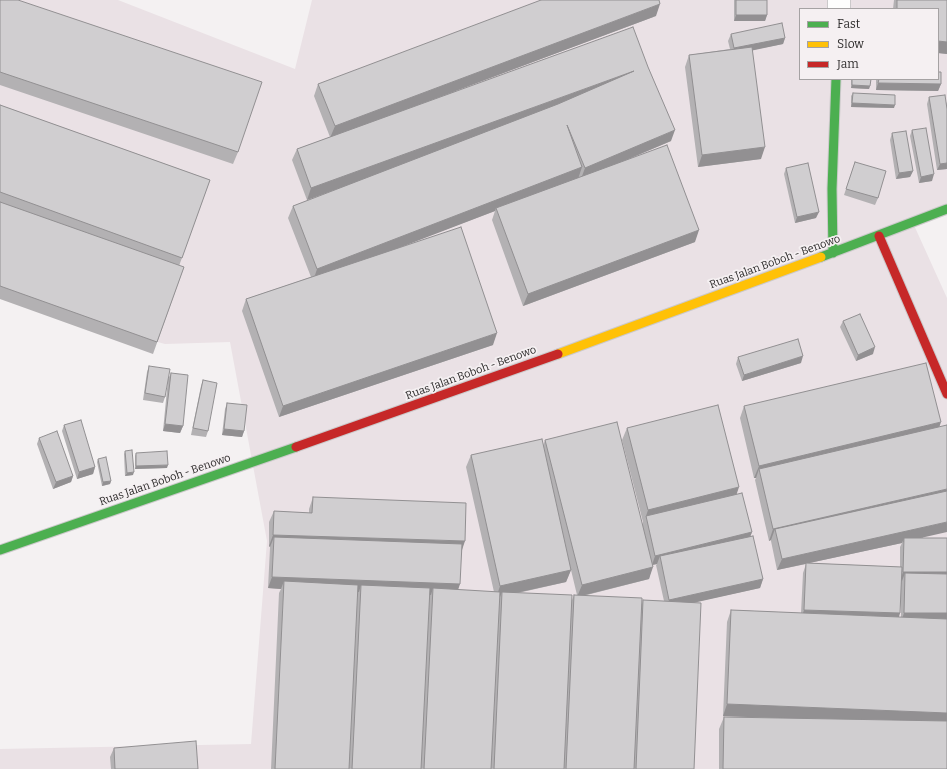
<!DOCTYPE html>
<style>
body{margin:0}
#map{position:relative;width:947px;height:769px;overflow:hidden;background:#f4f1f2;font-family:Bitter,serif}
canvas{display:block}
.legend{position:absolute;left:799px;top:8px;width:140px;height:72px;box-sizing:border-box;background:#f5f0f2;border:1px solid #a5a2a3;margin:0;padding:5px 7px;list-style:none;font-size:12px;color:#2e2c2c}
.legend li{display:flex;align-items:center;gap:8px;height:20px}
.legend b{width:20px;border:1px solid #a5a2a3}
</style>
<div id="map">
<canvas width="947" height="769"></canvas>
<ul class="legend">
<li><b style="height:5px;background:#4caf50"></b>Fast</li>
<li><b style="height:5px;background:#ffc107"></b>Slow</li>
<li><b style="height:5px;background:#c62828"></b>Jam</li>
</ul>
</div>
<script>
const c = document.querySelector('canvas').getContext('2d');
c.lineJoin = 'round';
function fillPath(path, color) {
  c.fillStyle = color;
  c.fill(path, 'evenodd');
}
function poly(rows) {
  const path = new Path2D();
  for (const r of rows) {
    path.moveTo(r[0], r[1]);
    for (let i = 2; i < r.length; i += 2) path.lineTo(r[i], r[i + 1]);
  }
  return path;
}
function strokePath(path, color, width, dash) {
  c.strokeStyle = color;
  c.lineWidth = width;
  c.lineCap = dash ? 'butt' : 'round';
  c.setLineDash(dash || []);
  c.stroke(path);
}
function drawText(font, color, halo, rows, align = 'center') {
  c.font = font + ' Bitter,serif';
  c.lineWidth = 3.5;
  c.setLineDash([]);
  c.textBaseline = 'middle';
  c.strokeStyle = halo;
  c.fillStyle = color;
  for (const [text, x, y, turn = 0] of rows) {
    c.save();
    c.translate(x, y);
    c.rotate((+turn || 0) * Math.PI / 180);
    c.textAlign = isNaN(turn) ? turn : align;
    if (halo) c.strokeText(text, 0, 0);
    c.fillText(text, 0, 0);
    c.restore();
  }
}
fillPath(poly([
 [0,0,118,0,295,69,312,0,947,0,947,209,913,223,947,298,947,769,0,769,0,749,251,744,267,541,230,342,165,344,0,299],
 [800,9,938,9,938,79,800,79]
]), '#eae1e5');
const street = poly([
 [839,9,839,0]
]);
const fast = poly([
 [833,253,832,189,836,79],
 [821,257,947,209],
 [0,550,296,447]
]);
const slow = poly([
 [558,354,821,257]
]);
const jam = poly([
 [879,236,947,394],
 [296,447,558,354]
]);
strokePath(street, '#cbc9ca', 24);
strokePath(fast, '#cbc9ca', 11);
strokePath(slow, '#cbc9ca', 11);
strokePath(jam, '#cbc9ca', 11);
strokePath(street, '#fdfdfd', 22);
strokePath(fast, '#4caf50', 9);
strokePath(slow, '#ffc107', 9);
strokePath(jam, '#c62828', 9);
fillPath(poly([
 [0,0,238,152,233,164,0,85],
 [734,0,767,0,767,15,765,21,734,21],
 [894,0,947,0,947,54,938,53,938,9,893,9],
 [656,16,455,91,671,141,629,159,695,242,523,306,492,220,495,211,399,247,493,345,279,417,242,311,246,299,311,277,288,218,293,206,348,185,307,200,292,160,297,149,330,137,314,96,318,84],
 [731,34,785,38,783,44,752,50,761,159,698,167,685,67,689,55,730,49,728,41],
 [851,79,871,79,869,89,851,88],
 [876,79,938,79,941,84,938,91,876,90],
 [853,93,894,108,851,107,851,96],
 [929,97,946,104,947,102,947,169,937,170,927,104],
 [0,105,210,180,179,266,184,267,153,354,0,299],
 [912,130,932,181,919,183,910,136],
 [892,133,913,171,910,177,896,179,890,140],
 [855,162,878,198,875,205,844,195],
 [786,168,816,218,795,223,784,174],
 [843,321,873,354,856,361,840,327],
 [738,357,801,363,742,381,736,364],
 [149,366,165,397,163,403,143,400,147,372],
 [171,373,183,426,180,433,163,431,168,379],
 [203,380,208,431,206,437,191,435,201,386],
 [227,403,244,431,242,437,222,435,225,409],
 [744,406,939,427,923,538,947,769,719,769,719,729,724,717,772,718,723,716,727,622,731,610,801,613,803,573,806,564,777,570,771,541,771,540,769,541,755,480,756,478,754,478,740,418],
 [902,543,900,547,900,567,809,563],
 [901,598,901,617,899,617],
 [64,425,95,467,93,474,77,479,62,431],
 [627,428,737,494,752,532,750,537,763,579,760,588,695,602,694,769,271,769,279,593,281,589,268,588,270,548,270,547,269,546,269,522,274,511,309,513,309,509,313,497,461,551,458,590,494,592,466,467,471,455,543,446,545,440,642,525,643,522,622,440],
 [657,564,656,565,664,601,643,600,642,604,583,596,649,579,652,565],
 [571,570,577,595,574,595,572,600,518,593,566,582],
 [39,438,73,476,71,482,53,489,37,444],
 [125,451,133,475,125,476,124,454],
 [136,453,167,468,135,469,135,456],
 [98,459,111,481,110,484,102,486,97,462],
 [114,748,198,769,111,769,110,757]
]), '#b3b1b3');
fillPath(poly([
 [660,4,656,16,330,138,335,126],
 [736,15,767,15,765,21,734,21],
 [785,38,783,44,731,55,734,48],
 [938,41,947,42,947,54,938,53],
 [634,71,630,83,307,200,311,188],
 [878,83,941,84,938,91,876,90],
 [852,85,870,86,869,89,851,88],
 [852,103,895,105,894,108,851,107],
 [675,130,671,141,581,179,585,168],
 [765,147,761,159,698,167,702,155],
 [947,163,947,169,937,170,940,164],
 [582,167,578,179,496,208,495,211,313,281,317,269],
 [913,171,910,177,896,179,899,173],
 [934,174,932,181,919,183,921,177],
 [819,212,816,218,795,223,797,217],
 [699,230,695,242,523,306,528,294],
 [497,333,493,345,279,417,283,406],
 [875,347,873,354,856,361,858,355],
 [803,356,801,363,742,381,744,375],
 [941,422,937,434,759,469,756,478,754,478,759,466],
 [165,424,183,426,180,433,163,431],
 [224,429,244,431,242,437,222,435],
 [168,465,167,468,135,469,136,466],
 [95,467,93,474,77,479,79,472],
 [134,472,133,475,125,476,127,473],
 [73,476,71,482,53,489,56,482],
 [111,481,110,484,102,486,103,482],
 [739,487,735,499,646,516,648,510],
 [947,489,947,500,775,529,771,540,769,541,773,529],
 [947,522,947,532,903,542,904,538,902,543,777,570,782,559],
 [752,532,748,542,660,556,657,564,652,565,655,556],
 [273,535,465,541,461,553,274,537,270,547,269,546],
 [653,567,649,579,577,597,582,585],
 [571,570,566,582,502,596,502,592,500,597,496,598,500,586],
 [903,572,947,572,947,582,905,573,902,581,900,581],
 [272,577,460,584,456,596,433,588,431,595,361,592,361,585,359,592,283,589,284,581,281,589,268,588],
 [763,579,760,588,666,609,669,600],
 [804,610,900,613,897,623,801,619],
 [904,613,947,613,947,622,901,622],
 [727,704,947,713,947,725,723,716]
]), '#929092');
const building = poly([
 [0,0,18,0,262,82,238,152,0,72,0,0],
 [541,0,659,0,660,4,335,126,318,84,541,0],
 [736,0,767,0,767,15,736,15,736,0],
 [897,0,947,0,947,42,938,41,938,9,897,9,897,0],
 [782,23,785,38,734,48,731,34,782,23],
 [633,27,648,67,675,130,585,168,567,125,582,167,317,269,293,206,558,104,634,71,311,188,297,149,633,27],
 [752,47,765,147,702,155,689,55,752,47],
 [938,72,941,72,941,84,878,83,879,79,938,79,938,72],
 [852,79,871,79,870,86,852,85,852,79],
 [853,93,895,95,895,105,852,103,853,93],
 [945,95,947,109,947,163,940,164,929,97,945,95],
 [0,105,210,180,182,258,0,192,0,105],
 [926,128,934,174,921,177,912,130,926,128],
 [906,131,913,171,899,173,892,133,906,131],
 [667,145,699,230,528,294,496,208,667,145],
 [855,162,886,171,878,198,846,189,855,162],
 [808,163,819,212,797,217,786,168,808,163],
 [0,202,184,267,157,342,0,286,0,202],
 [461,227,497,333,283,406,246,299,461,227],
 [860,314,875,347,858,355,843,321,860,314],
 [798,339,803,356,744,375,738,357,798,339],
 [926,363,941,422,759,466,744,406,926,363],
 [149,366,170,369,165,397,145,393,149,366],
 [171,373,188,375,183,426,165,424,171,373],
 [203,380,217,383,208,431,193,428,203,380],
 [227,403,247,405,244,431,224,429,227,403],
 [718,405,739,487,648,510,627,428,718,405],
 [81,420,95,467,79,472,64,425,81,420],
 [617,422,653,567,582,585,545,440,617,422],
 [947,425,947,489,773,529,759,469,947,425],
 [57,431,73,476,56,482,39,438,57,431],
 [542,439,571,570,500,586,471,455,542,439],
 [132,450,134,472,127,473,125,451,132,450],
 [167,451,168,465,136,466,136,453,167,451],
 [106,457,111,481,103,482,98,459,106,457],
 [947,491,947,522,782,559,775,529,947,491],
 [742,493,752,532,655,556,646,516,742,493],
 [313,497,466,503,465,541,273,535,274,511,312,513,313,497],
 [753,536,763,579,669,600,660,556,753,536],
 [274,537,462,544,460,584,272,577,274,537],
 [904,538,947,538,947,572,903,572,904,538],
 [806,563,902,567,900,613,804,610,806,563],
 [905,573,947,574,947,613,904,613,905,573],
 [284,581,358,585,349,769,275,769,284,581],
 [361,585,430,588,421,769,352,769,361,585],
 [433,588,500,592,491,769,424,769,433,588],
 [502,592,572,595,564,769,494,769,502,592],
 [574,595,642,598,634,769,566,769,574,595],
 [643,600,701,603,694,769,636,769,643,600],
 [731,610,947,619,947,713,727,704,731,610],
 [724,717,947,721,947,769,723,769,724,717],
 [196,741,198,769,115,769,114,748,196,741]
]);
fillPath(building, '#d0ced0');
strokePath(building, '#929092', 1);
drawText('11px', '#2e2c2c', '#f5f0f2', [
 ["Ruas Jalan Boboh - Benowo",775,262,-20],
 ["Ruas Jalan Boboh - Benowo",471,373,-20],
 ["Ruas Jalan Boboh - Benowo",165,480,-19]
]);
</script>
